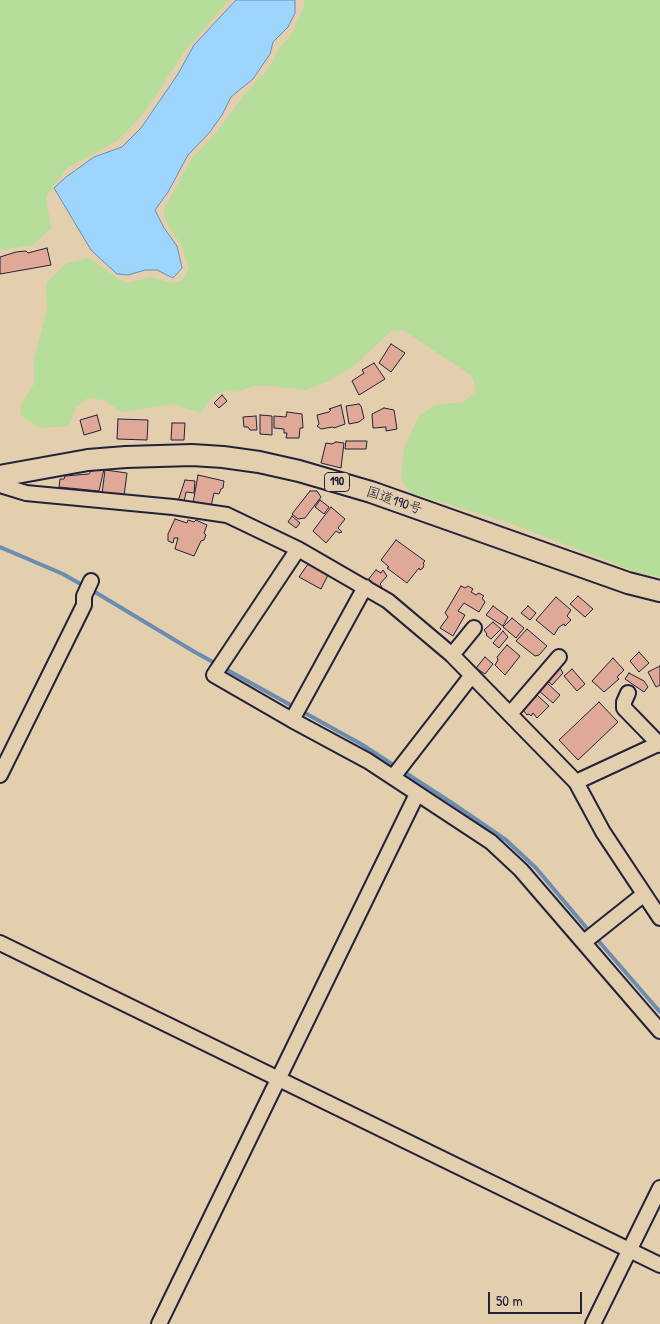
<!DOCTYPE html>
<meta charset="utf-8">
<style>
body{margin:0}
#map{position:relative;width:660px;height:1324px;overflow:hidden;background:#e3cead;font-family:"Patrick Hand",sans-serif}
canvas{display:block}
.scale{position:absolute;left:488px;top:1292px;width:94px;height:22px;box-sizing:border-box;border:2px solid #22223b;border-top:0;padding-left:6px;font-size:15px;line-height:18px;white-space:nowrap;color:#22223b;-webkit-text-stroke:4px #e3cead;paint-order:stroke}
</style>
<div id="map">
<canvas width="660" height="1324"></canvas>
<div class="scale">50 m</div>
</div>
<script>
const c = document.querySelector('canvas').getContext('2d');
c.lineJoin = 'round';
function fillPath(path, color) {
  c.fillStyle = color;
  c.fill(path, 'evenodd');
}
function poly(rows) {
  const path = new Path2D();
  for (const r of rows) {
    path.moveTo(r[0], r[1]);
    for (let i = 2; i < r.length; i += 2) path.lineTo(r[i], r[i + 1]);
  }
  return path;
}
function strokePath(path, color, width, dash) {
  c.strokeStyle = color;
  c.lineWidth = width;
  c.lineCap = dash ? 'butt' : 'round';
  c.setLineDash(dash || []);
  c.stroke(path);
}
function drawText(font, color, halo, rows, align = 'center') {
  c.font = font + ' "Patrick Hand","Klee One",sans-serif';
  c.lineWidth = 4.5;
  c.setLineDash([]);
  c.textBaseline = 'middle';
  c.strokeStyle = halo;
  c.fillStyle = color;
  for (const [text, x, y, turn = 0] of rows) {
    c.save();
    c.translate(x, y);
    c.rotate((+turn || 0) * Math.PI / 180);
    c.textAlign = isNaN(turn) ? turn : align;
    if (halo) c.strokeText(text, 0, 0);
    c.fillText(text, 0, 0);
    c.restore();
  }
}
fillPath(poly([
 [0,0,229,0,185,51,144,113,118,140,66,169,46,197,51,228,33,245,4,250,0,248],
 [304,0,660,0,660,577,633,571,510,523,411,493,401,480,404,448,419,416,435,405,464,402,476,391,472,376,403,330,391,331,355,365,329,381,305,390,275,386,253,386,236,392,227,390,212,397,201,413,174,404,121,412,104,400,88,398,76,407,69,426,40,428,20,415,22,403,34,384,34,360,47,309,46,283,66,264,89,258,117,278,129,283,150,277,173,283,182,280,189,268,181,244,168,226,163,211,192,158,216,133,244,95,269,68,279,48,290,36,304,7]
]), '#b6dd99');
const water = poly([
 [236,0,295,0,295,13,288,27,273,42,270,54,253,79,231,97,222,115,209,133,188,155,168,192,155,210,164,228,177,246,182,268,173,278,157,270,145,270,128,275,117,274,91,250,54,188,66,177,94,157,122,147,141,128,178,74,194,45,236,0]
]);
fillPath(water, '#9dd5fd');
strokePath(water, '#6c8daf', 1);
strokePath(poly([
 [0,547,63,574,84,586],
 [90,589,193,651,361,744,452,803,506,840,536,868,590,932],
 [595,937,660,1012]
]), '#6c8daf', 4);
const building = poly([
 [47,248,51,265,0,274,0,257,16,252,26,251,28,253,47,248],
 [391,344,405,353,391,372,379,363,391,344],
 [374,363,385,379,359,395,352,381,364,373,362,370,374,363],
 [222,395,227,401,219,408,214,403,222,395],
 [359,404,361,406,364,418,359,422,349,424,346,406,359,404],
 [341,405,345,424,334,428,333,427,321,429,317,426,319,424,317,415,329,412,331,410,329,409,341,405],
 [384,408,394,410,397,429,386,431,386,427,373,428,372,414,384,408],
 [287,412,302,414,303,428,300,428,299,438,286,438,287,433,284,433,284,429,274,428,274,416,286,417,287,412],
 [97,415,101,430,84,435,80,420,97,415],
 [260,415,272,416,272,435,260,434,260,415],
 [256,416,257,430,250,430,248,427,244,427,243,417,256,416],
 [118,419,148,420,147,440,117,439,118,419],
 [172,423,185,423,184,440,171,440,172,423],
 [346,441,367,441,366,449,345,449,346,441],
 [336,442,344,443,341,468,321,463,326,443,332,444,336,442],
 [104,469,99,491,59,487,60,479,64,479,65,476,89,474,91,471,104,469],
 [105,470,127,473,124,496,102,494,105,470],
 [198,475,224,481,223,488,221,489,219,494,214,493,211,506,193,503,198,475],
 [185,480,195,481,194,493,186,492,184,502,178,501,185,480],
 [310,491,317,491,321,497,305,518,298,519,292,514,310,491],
 [320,500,329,507,324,514,315,507,320,500],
 [331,507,345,519,338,528,342,532,339,533,336,531,326,543,313,531,331,507],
 [292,516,300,523,296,528,288,522,292,516],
 [175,519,187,523,188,520,194,522,196,520,207,525,204,533,206,535,204,540,201,541,194,556,175,549,178,538,174,538,173,543,168,541,168,534,175,519],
 [396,540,425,561,423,563,424,565,423,568,420,570,419,568,407,583,387,568,389,567,381,560,396,540],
 [308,564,328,575,321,589,299,577,308,564],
 [376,570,381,573,383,570,387,576,380,584,382,587,381,590,367,581,376,570],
 [461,586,465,588,468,586,473,589,471,592,476,595,479,593,484,596,482,598,485,602,479,612,464,603,458,611,465,615,453,636,440,628,448,617,445,613,461,586],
 [578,596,593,609,585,617,570,604,578,596],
 [556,597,571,610,567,616,571,620,565,626,564,624,559,627,554,635,536,620,556,597],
 [493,606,508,617,503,626,486,615,493,606],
 [528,606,536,613,530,620,521,613,528,606],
 [512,618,524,628,516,638,503,627,512,618],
 [493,622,501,629,491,639,486,635,487,634,484,630,493,622],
 [527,629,547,646,539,655,535,656,516,641,527,629],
 [503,631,508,637,499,648,493,643,503,631],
 [507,645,520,656,505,675,495,665,498,660,497,657,507,645],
 [639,652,649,663,639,672,630,661,639,652],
 [485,657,493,664,485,674,476,668,485,657],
 [613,658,624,670,617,677,619,679,604,692,592,681,613,658],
 [559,666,563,673,552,685,545,678,559,666],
 [660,666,660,685,656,687,648,672,660,666],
 [572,669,585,684,577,691,564,676,572,669],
 [629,673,644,681,648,687,644,692,625,679,629,673],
 [547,683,560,695,553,703,538,690,547,683],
 [537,695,549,706,537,718,533,713,531,716,529,714,527,715,523,710,537,695],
 [599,702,618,722,578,760,559,740,599,702]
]);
fillPath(building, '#e0a997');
strokePath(building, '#22223b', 1);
const minor = poly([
 [0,485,26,493,173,507,227,515,298,549,388,601,452,655,576,782,603,832,660,918],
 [298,549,214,675,292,720,368,761,491,842,521,870,660,1031],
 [452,655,474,628],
 [628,693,624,702,624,708,660,745],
 [510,714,559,657],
 [292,720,365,587],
 [0,775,84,605,84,596,91,581],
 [393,777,472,675],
 [576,782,660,743],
 [584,942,643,895],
 [0,943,660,1265],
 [159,1324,417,794],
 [593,1324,660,1188]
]);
const highway = poly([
 [0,476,88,460,126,457,192,455,223,457,259,462,299,471,371,492,628,583,660,591]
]);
strokePath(minor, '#22223b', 18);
strokePath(highway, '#22223b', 24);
strokePath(minor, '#e3cead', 14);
strokePath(highway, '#e3cead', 20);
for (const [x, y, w] of [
 [337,482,25]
]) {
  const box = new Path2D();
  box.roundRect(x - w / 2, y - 9.5, w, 19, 4);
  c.fillStyle = '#e3cead';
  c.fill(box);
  strokePath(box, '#22223b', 1);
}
drawText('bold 12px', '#22223b', null, [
 ["190",337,482]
]);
drawText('14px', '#22223b', '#e3cead', [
 ["国道190号",394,501,19]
]);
</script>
